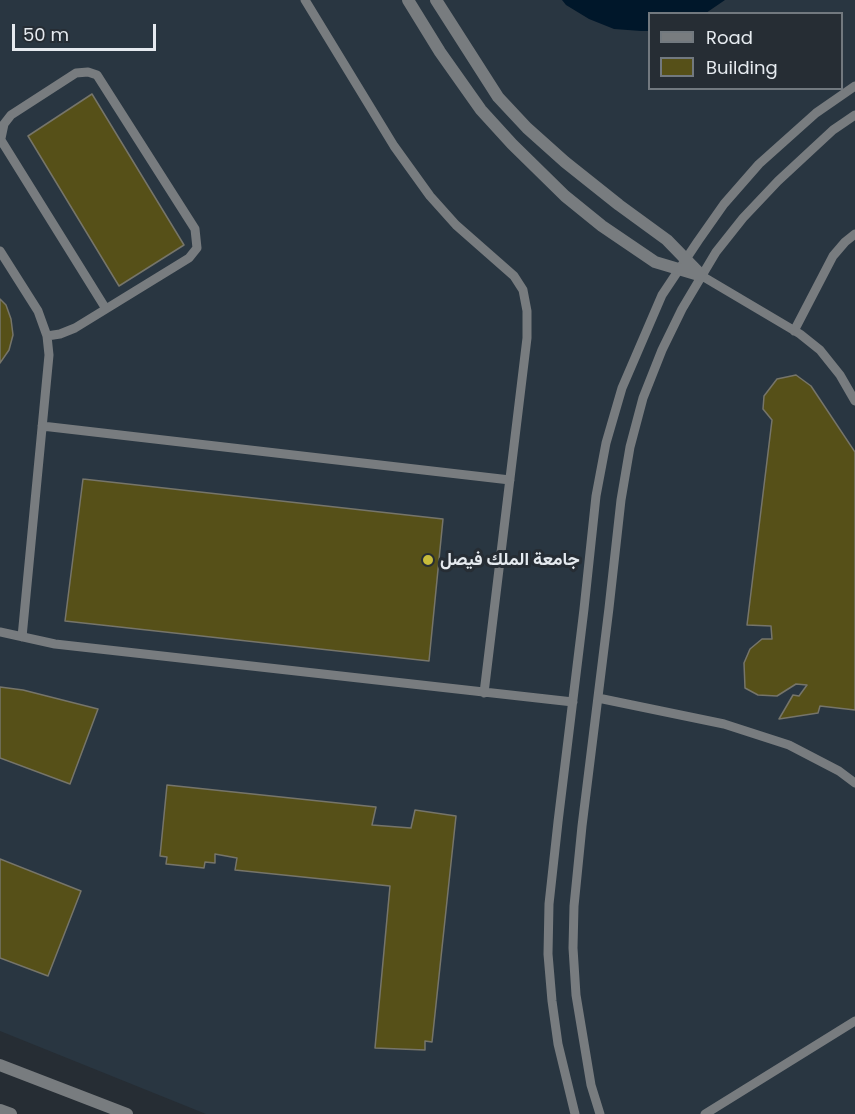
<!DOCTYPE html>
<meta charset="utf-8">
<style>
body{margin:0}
#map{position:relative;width:855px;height:1114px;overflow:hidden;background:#262d34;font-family:Poppins,sans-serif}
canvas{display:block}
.legend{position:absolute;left:648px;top:12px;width:195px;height:78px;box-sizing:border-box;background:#262d34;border:2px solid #72797f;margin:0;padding:8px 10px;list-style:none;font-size:18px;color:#e5eaef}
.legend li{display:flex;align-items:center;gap:12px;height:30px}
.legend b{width:30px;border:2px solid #72797f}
.scale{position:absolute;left:12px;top:24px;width:144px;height:27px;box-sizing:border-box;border:3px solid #e5eaef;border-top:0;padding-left:8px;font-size:18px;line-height:21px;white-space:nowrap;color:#e5eaef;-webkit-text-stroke:4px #262d34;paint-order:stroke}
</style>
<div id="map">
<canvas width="855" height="1114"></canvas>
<ul class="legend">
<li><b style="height:8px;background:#787c7f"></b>Road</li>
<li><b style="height:16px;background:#565018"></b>Building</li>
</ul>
<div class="scale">50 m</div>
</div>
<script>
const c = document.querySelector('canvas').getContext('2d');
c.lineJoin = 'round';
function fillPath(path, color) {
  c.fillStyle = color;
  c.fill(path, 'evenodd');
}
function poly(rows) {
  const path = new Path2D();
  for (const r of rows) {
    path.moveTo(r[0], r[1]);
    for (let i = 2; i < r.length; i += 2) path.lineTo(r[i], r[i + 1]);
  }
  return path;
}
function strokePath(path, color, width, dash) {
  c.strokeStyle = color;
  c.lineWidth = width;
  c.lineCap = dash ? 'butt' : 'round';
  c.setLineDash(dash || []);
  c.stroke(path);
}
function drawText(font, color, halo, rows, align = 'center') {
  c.font = font + ' Poppins,Vazirmatn,sans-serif';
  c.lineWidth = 6;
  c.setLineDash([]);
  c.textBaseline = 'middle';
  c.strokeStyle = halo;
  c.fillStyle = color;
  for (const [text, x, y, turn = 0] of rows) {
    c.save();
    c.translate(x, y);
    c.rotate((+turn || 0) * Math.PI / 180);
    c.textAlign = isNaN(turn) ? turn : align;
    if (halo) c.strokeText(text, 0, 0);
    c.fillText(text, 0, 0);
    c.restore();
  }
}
fillPath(poly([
 [0,0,855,0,855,1114,206,1114,0,1031],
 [650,14,842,14,842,88,650,88]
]), '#293641');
fillPath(poly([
 [562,0,725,0,706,13,650,14,649,31,641,31,614,29,589,19,566,5]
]), '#00172a');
const building = poly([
 [92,94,184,245,119,286,28,136,92,94],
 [0,299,6,305,11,319,13,335,9,350,0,363,0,299],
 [796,375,811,386,855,452,855,710,820,706,818,713,779,719,793,695,799,696,807,685,796,684,777,696,758,695,745,688,744,663,750,649,762,639,772,639,771,626,747,625,772,420,763,409,764,396,777,379,796,375],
 [83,479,443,519,429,661,65,621,83,479],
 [0,687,23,690,98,709,70,784,0,758,0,687],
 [167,785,376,807,372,825,411,828,415,810,456,816,432,1042,425,1041,425,1050,375,1048,390,886,235,870,237,858,215,854,215,863,205,862,204,868,166,864,167,857,160,856,167,785],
 [0,859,81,891,48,976,0,958,0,859]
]);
fillPath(building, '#565018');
strokePath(building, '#76756a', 1.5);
strokePath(poly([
 [305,0,394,146,430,196,456,225,514,276,523,290,527,311,527,338,484,693],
 [1,140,106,309],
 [0,143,4,124,11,115,76,73,88,72,97,75,195,229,197,248,189,258,75,328,60,334,47,336],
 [0,251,38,311,47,336,49,355,22,637],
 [702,276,800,334,820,350,840,375,855,401],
 [794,331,833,256,845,242,855,234],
 [42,426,510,480],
 [0,632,55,644,573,702],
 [598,698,724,724,789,745,839,771,855,783],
 [575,1114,558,1044,552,1001,548,954,549,904,558,822,584,609,596,496,606,443,622,388,662,295,698,241,724,204,759,164,816,113,855,86],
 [600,1114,591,1085,576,995,573,948,574,906,582,826,609,608,621,500,630,447,643,398,662,350,682,309,716,252,743,218,778,181,833,130,855,115],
 [705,1114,855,1021]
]), '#787c7f', 9);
strokePath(poly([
 [408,0,440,52,481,110,512,144,565,196,602,226,655,262,702,276],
 [436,0,498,97,527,128,565,162,619,205,667,240,701,275],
 [0,1065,127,1114],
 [0,1110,11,1114]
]), '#787c7f', 12);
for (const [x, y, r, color] of [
 [428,560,6,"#c7bb3b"]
]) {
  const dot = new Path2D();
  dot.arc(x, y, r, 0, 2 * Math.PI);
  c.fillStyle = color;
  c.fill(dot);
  strokePath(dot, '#262d34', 2);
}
drawText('bold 18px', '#e5eaef', '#262d34', [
 ["جامعة الملك فيصل",440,560]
], 'left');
</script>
